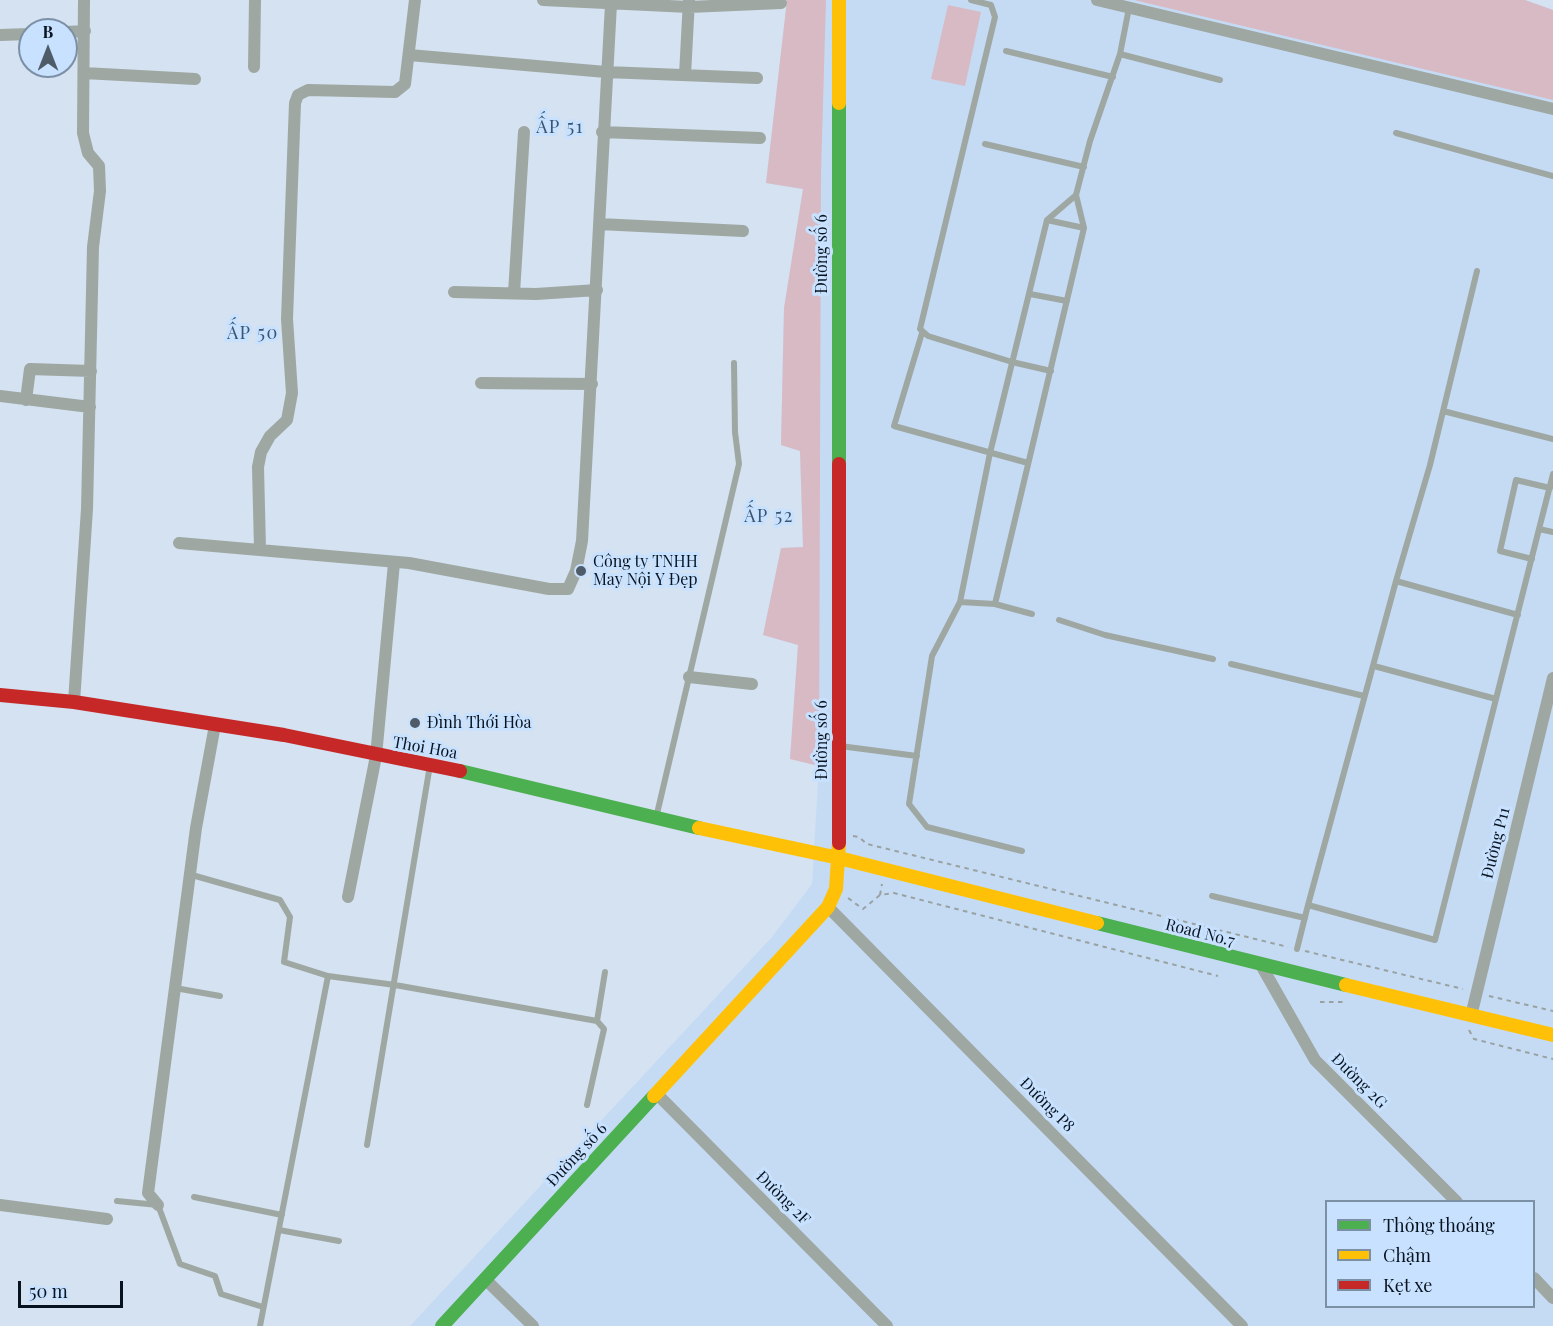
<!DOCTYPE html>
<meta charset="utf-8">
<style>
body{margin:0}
#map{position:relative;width:1553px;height:1326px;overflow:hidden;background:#d4e2f1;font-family:"Playfair Display",serif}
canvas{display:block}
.legend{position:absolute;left:1325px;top:1200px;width:210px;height:108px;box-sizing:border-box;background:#c7e1fe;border:2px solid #7b8fa5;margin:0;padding:8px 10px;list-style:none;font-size:18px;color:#08131f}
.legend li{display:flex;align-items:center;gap:12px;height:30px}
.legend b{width:30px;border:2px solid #7b8fa5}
.north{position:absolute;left:18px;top:18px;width:60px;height:60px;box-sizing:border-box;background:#c7e1fe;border:2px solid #7b8fa5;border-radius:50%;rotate:0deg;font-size:16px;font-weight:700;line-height:24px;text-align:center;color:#08131f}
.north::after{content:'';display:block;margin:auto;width:21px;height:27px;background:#4f5b68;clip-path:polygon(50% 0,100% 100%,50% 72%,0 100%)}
.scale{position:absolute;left:18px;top:1281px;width:105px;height:27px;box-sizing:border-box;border:3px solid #08131f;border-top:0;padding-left:8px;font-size:18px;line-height:21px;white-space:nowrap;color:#08131f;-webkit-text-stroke:4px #c7e1fe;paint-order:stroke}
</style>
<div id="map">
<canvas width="1553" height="1326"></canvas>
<ul class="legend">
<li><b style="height:8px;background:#4caf50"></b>Thông thoáng</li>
<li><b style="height:8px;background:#ffc107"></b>Chậm</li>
<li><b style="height:8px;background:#c62828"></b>Kẹt xe</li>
</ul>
<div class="north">B</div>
<div class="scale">50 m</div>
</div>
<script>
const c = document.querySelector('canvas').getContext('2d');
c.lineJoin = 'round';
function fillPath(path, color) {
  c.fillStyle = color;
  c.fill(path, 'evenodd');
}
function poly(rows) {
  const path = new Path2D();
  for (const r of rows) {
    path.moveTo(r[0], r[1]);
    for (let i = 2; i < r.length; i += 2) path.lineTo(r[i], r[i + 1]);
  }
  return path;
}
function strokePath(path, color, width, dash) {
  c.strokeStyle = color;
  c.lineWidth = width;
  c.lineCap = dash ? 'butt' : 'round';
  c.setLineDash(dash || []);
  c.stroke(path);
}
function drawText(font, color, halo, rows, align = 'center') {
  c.font = font + ' "Playfair Display",serif';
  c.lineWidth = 6;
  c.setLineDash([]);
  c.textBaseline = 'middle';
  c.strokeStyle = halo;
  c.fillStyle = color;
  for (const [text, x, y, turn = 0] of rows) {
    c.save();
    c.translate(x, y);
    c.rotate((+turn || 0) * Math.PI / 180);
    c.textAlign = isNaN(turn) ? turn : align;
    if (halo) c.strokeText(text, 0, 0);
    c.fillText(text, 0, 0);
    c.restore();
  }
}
fillPath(poly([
 [787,0,1525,0,1553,10,1553,1326,410,1326,772,937,812,884,819,766,790,759,798,645,763,635,781,548,803,547,800,451,781,445,784,308,803,189,766,183],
 [1326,1202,1534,1202,1534,1306,1326,1306]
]), '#c5dbf4');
fillPath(poly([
 [787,0,826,0,821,174,819,766,790,759,798,645,763,635,781,548,803,547,800,451,781,445,784,308,803,189,766,183],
 [1134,0,1525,0,1553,10,1553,100],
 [948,5,981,12,965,86,931,79]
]), '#d8bac5');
strokePath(poly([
 [853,836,859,837,867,844,1288,947],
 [880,895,882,884],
 [848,898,863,909,880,895,894,893,1218,976],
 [1305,951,1463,989],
 [1489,996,1553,1011],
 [1320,1002,1344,1002],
 [1469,1030,1474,1039,1553,1059]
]), '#99a2a0', 2, [4.5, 4.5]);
strokePath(poly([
 [971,0,991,5,995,17,920,329,928,336,1012,362,1051,371],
 [1006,51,1113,77],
 [1120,54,1220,80],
 [1396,133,1553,176],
 [985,144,1084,167],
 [1047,220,1084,228],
 [1030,294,1067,301],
 [922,333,894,426,1028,463],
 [1443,411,1553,439],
 [1539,529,1553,474],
 [1532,559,1500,551,1516,480,1550,488],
 [1396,581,1430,465,1477,271],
 [960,602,995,604,1032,614],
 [995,604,1084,228,1076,195,1090,141,1120,54,1129,8],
 [1059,620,1105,635,1213,659],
 [1231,664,1364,696],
 [1374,666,1496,699],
 [840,746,917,756],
 [656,818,739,464,735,432,734,363],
 [1022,851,927,827,909,804,932,656,960,602,990,453,1047,220,1076,195],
 [192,875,280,900,290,917,284,962,328,976],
 [1212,896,1305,918],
 [1308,905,1396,581,1518,615],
 [1297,949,1308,905,1435,940,1539,529,1553,532],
 [175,988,220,996],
 [597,1021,605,972],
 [367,1145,430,765],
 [194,1197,282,1215],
 [117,1201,158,1205,180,1264,215,1276,221,1294,263,1307],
 [279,1230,339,1241],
 [260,1326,328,976,395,985,597,1021,604,1029,587,1105]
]), '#9ea7a2', 6);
strokePath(poly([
 [543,0,689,7,781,3],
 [1097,0,1553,109],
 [66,32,85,31],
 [0,35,30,34],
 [409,55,606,72,757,78],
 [254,67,255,0],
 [84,73,195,79],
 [685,75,689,0],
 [602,132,760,138],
 [599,224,743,231],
 [454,292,536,294,597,290],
 [514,293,524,132],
 [481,383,592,384],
 [0,396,90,407],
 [26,400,30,369,91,371],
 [179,543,409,563,549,589,568,589,576,571,582,541,611,4],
 [260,549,258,467,261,452,270,436,287,420,292,393,287,319,295,103,298,95,308,90,395,92,405,84,415,0],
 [689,677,752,684],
 [74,702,87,509,93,247,100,191,99,166,88,153,83,133,84,0],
 [348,897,376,756,394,563],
 [828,907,1242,1326],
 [1261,965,1315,1060,1457,1202],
 [1471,1016,1553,678],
 [656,1093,887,1326],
 [0,1205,107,1219],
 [158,1205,148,1193,196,828,215,725],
 [1534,1278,1553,1298],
 [485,1279,533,1326]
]), '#9ea7a2', 12);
strokePath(poly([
 [839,103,839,464],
 [460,771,699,828],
 [1097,923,1346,985],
 [442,1326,654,1096]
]), '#4caf50', 14);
strokePath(poly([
 [839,0,839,103],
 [699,828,839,858,1097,923],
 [1346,985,1553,1035],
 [654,1096,828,907,836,889,839,843]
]), '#ffc107', 14);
strokePath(poly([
 [839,464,839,843],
 [0,695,74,702,284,735,460,771]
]), '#c62828', 14);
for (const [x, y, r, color] of [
 [581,571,6,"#4f5b68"],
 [415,723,6,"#4f5b68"]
]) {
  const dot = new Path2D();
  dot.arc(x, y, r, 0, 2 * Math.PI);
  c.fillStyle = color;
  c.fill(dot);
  strokePath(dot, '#c7e1fe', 2);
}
drawText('16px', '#08131f', '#c7e1fe', [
 ["Đường số 6",822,254,-90],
 ["Đường số 6",822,740,-90],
 ["Thoi Hoa",425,748,10],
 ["Đường P11",1496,843,-76],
 ["Road No.7",1200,933,14],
 ["Đường 2G",1359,1081,45],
 ["Đường P8",1047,1105,45],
 ["Đường số 6",577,1155,-47],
 ["Đường 2F",783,1198,45]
]);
drawText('16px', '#08131f', '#c7e1fe', [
 ["Công ty TNHH",593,562],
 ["May Nội Y Đẹp",593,580],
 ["Đình Thới Hòa",427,723]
], 'left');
c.letterSpacing = '1.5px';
drawText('18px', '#395573', '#c7e1fe', [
 ["ẤP 51",560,127],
 ["ẤP 50",253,333],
 ["ẤP 52",769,516]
]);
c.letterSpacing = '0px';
</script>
